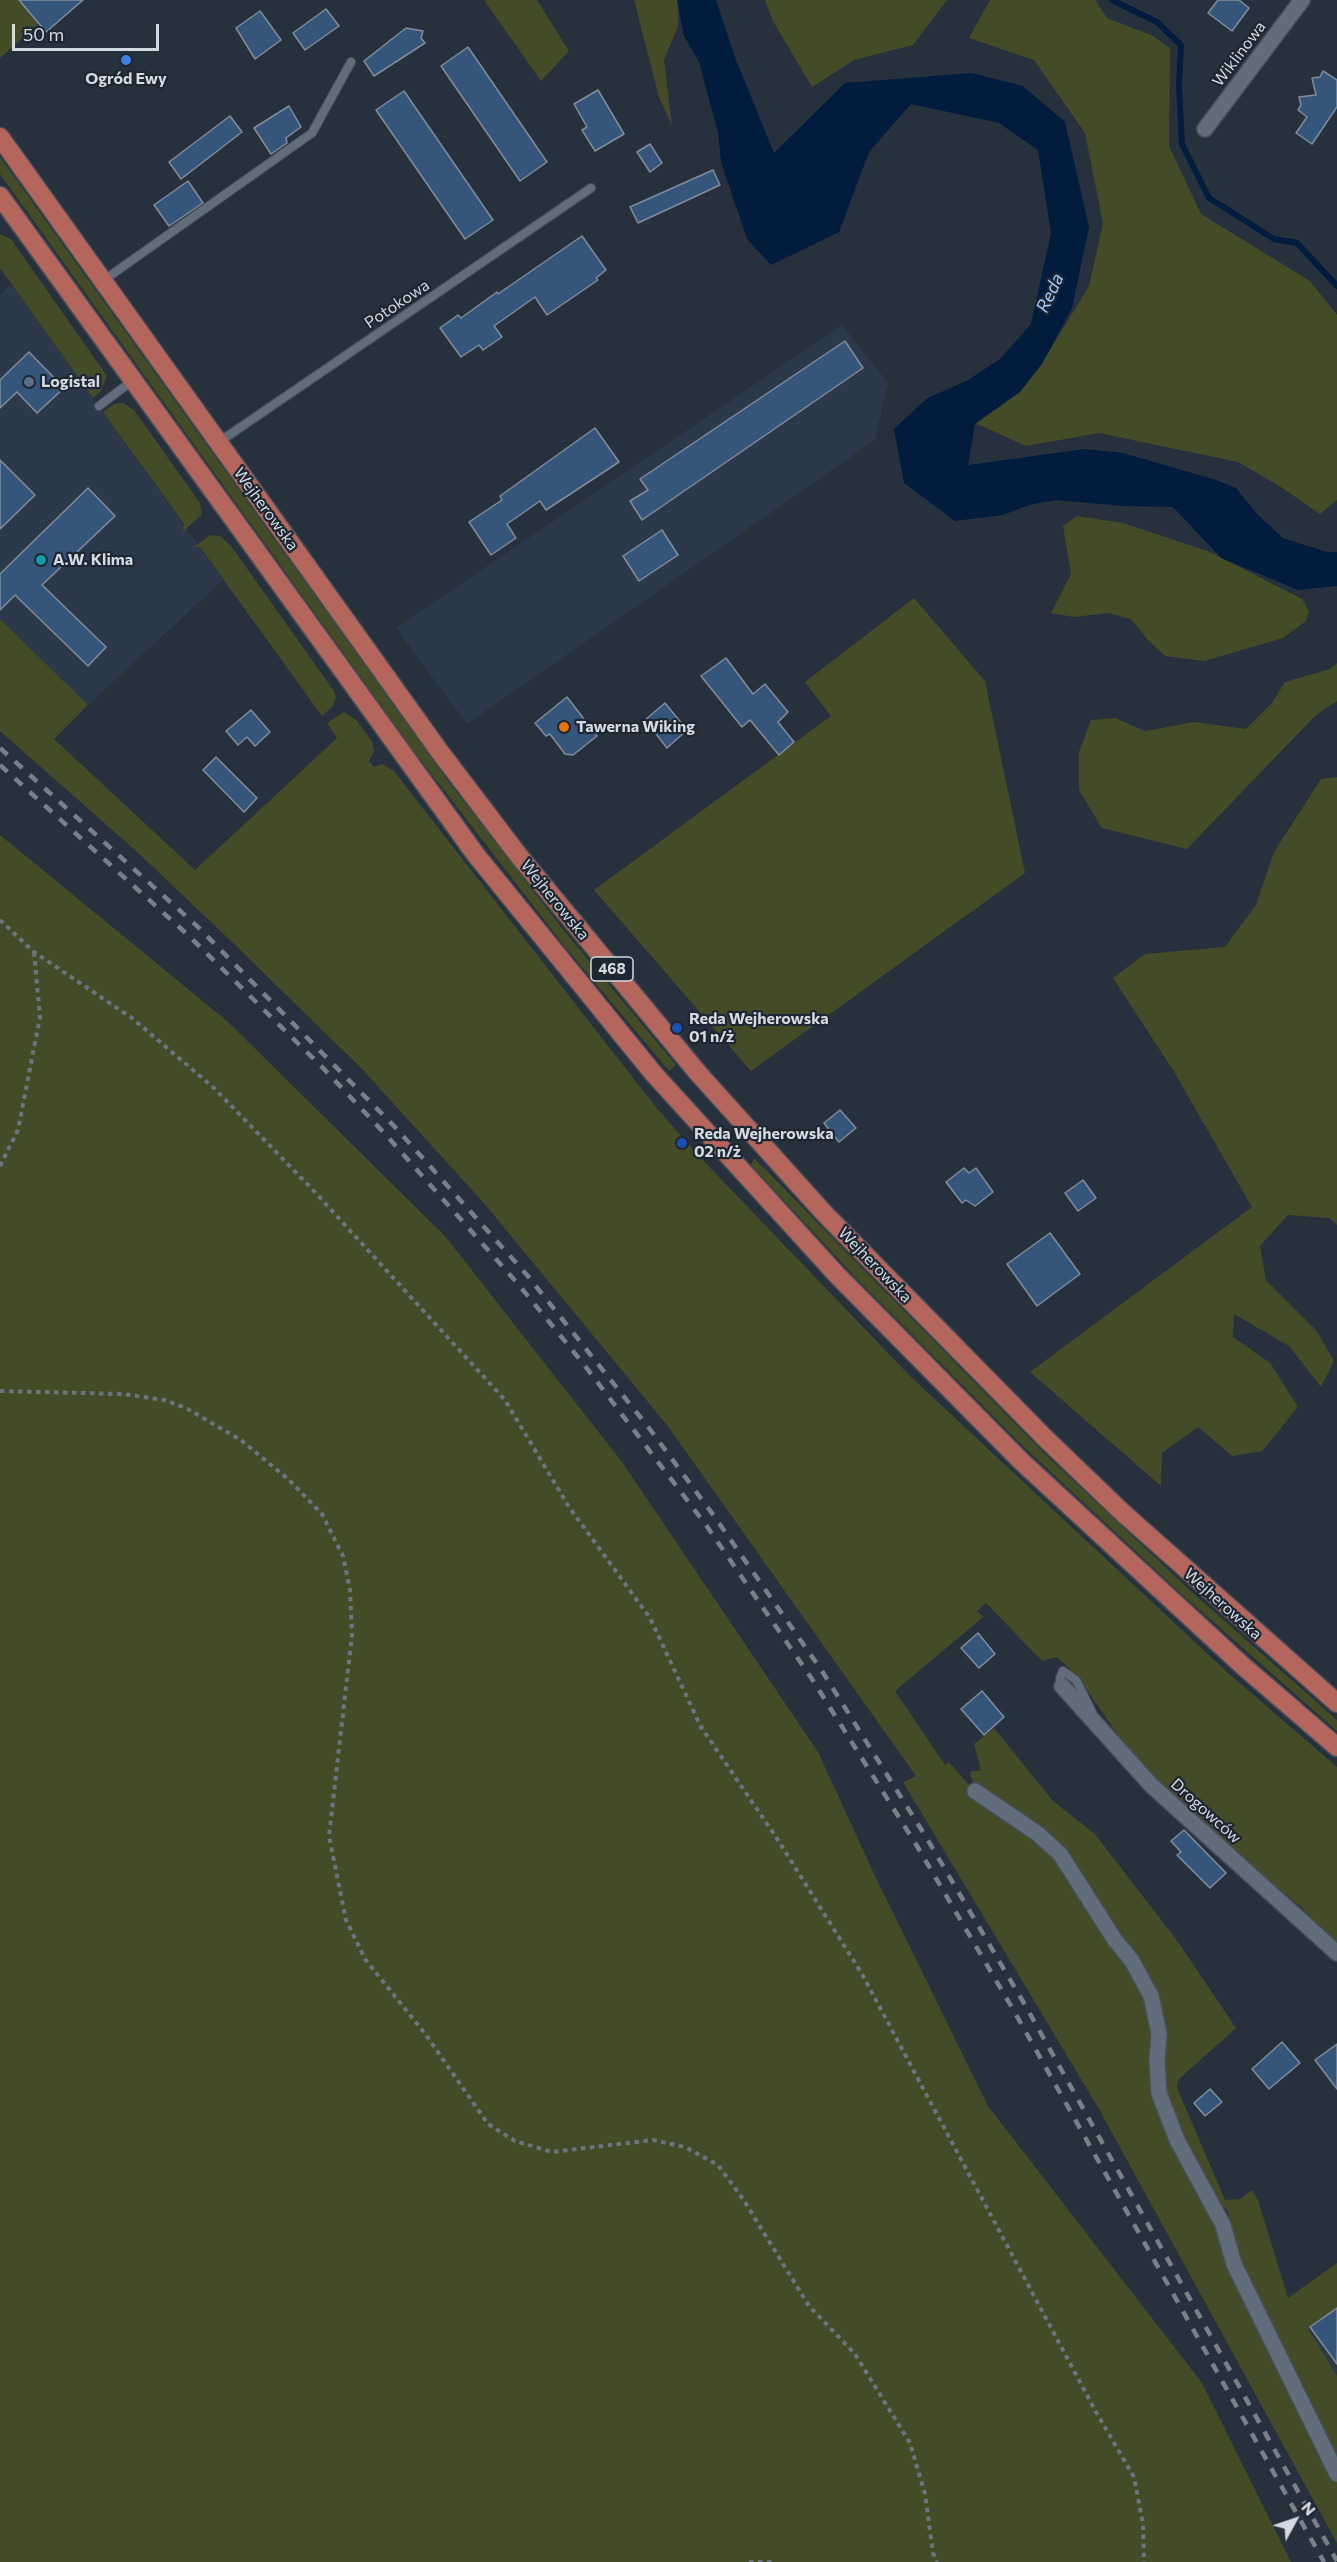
<!DOCTYPE html>
<meta charset="utf-8">
<style>
body{margin:0}
#map{position:relative;width:1337px;height:2562px;overflow:hidden;background:#27313d;font-family:Commissioner,sans-serif}
canvas{display:block}
.north{position:absolute;left:1265px;top:2490px;width:60px;height:60px;-webkit-text-stroke:4px #1d2733;paint-order:stroke;rotate:50deg;font-size:16px;font-weight:700;line-height:24px;text-align:center;color:#d4dae2}
.north::after{content:'';display:block;margin:auto;width:21px;height:27px;background:#d4dae2;clip-path:polygon(50% 0,100% 100%,50% 72%,0 100%)}
.scale{position:absolute;left:12px;top:24px;width:147px;height:27px;box-sizing:border-box;border:3px solid #d4dae2;border-top:0;padding-left:8px;font-size:18px;line-height:21px;white-space:nowrap;color:#d4dae2;-webkit-text-stroke:4px #1d2733;paint-order:stroke}
</style>
<div id="map">
<canvas width="1337" height="2562"></canvas>
<div class="north">N</div>
<div class="scale">50 m</div>
</div>
<script>
const c = document.querySelector('canvas').getContext('2d');
c.lineJoin = 'round';
function fillPath(path, color) {
  c.fillStyle = color;
  c.fill(path, 'evenodd');
}
function poly(rows) {
  const path = new Path2D();
  for (const r of rows) {
    path.moveTo(r[0], r[1]);
    for (let i = 2; i < r.length; i += 2) path.lineTo(r[i], r[i + 1]);
  }
  return path;
}
function strokePath(path, color, width, dash) {
  c.strokeStyle = color;
  c.lineWidth = width;
  c.lineCap = dash ? 'butt' : 'round';
  c.setLineDash(dash || []);
  c.stroke(path);
}
function drawText(font, color, halo, rows, align = 'center') {
  c.font = font + ' Commissioner,sans-serif';
  c.lineWidth = 4.5;
  c.setLineDash([]);
  c.textBaseline = 'middle';
  c.strokeStyle = halo;
  c.fillStyle = color;
  for (const [text, x, y, turn = 0] of rows) {
    c.save();
    c.translate(x, y);
    c.rotate((+turn || 0) * Math.PI / 180);
    c.textAlign = isNaN(turn) ? turn : align;
    if (halo) c.strokeText(text, 0, 0);
    c.fillText(text, 0, 0);
    c.restore();
  }
}
fillPath(poly([
 [11,284,223,580,88,705,0,619,0,295],
 [842,325,888,383,875,440,467,724,396,628],
 [1337,2308,1337,2376,1307,2329]
]), '#2c394b');
fillPath(poly([
 [0,0,65,0,0,58],
 [484,0,537,0,569,51,541,81],
 [634,0,678,0,678,26,664,60,672,126,659,97],
 [765,0,947,0,913,45,854,60,812,87,773,21],
 [990,0,1095,0,1107,18,1153,36,1170,48,1169,146,1201,214,1310,281,1337,315,1337,500,1320,514,1281,487,1238,462,1099,433,1026,446,973,422,1047,355,1089,286,1103,223,1085,133,1034,60,969,38],
 [0,157,448,781,565,932,676,1065,669,1071,565,947,413,750,0,174],
 [0,234,11,239,107,376,101,391,93,398,0,268],
 [123,403,134,410,200,503,202,514,183,532,184,524,103,412,114,404],
 [1077,516,1123,523,1210,552,1302,599,1309,611,1306,621,1283,638,1204,661,1165,656,1147,639,1131,619,1108,613,1074,617,1051,613,1071,574,1063,526],
 [210,535,220,536,231,546,334,691,336,698,332,707,322,716,200,547,194,547],
 [914,598,985,681,1025,873,751,1071,594,890,831,716,805,682],
 [0,619,88,705,54,739,195,870,337,738,327,723,344,712,356,720,372,741,374,751,369,761,374,767,382,764,393,770,655,1106,695,1152,910,1376,1227,1672,1337,1767,1337,1948,1300,1906,1281,1890,1268,1884,1179,1803,1128,1750,1078,1677,1057,1657,1042,1661,986,1603,977,1611,983,1617,895,1691,945,1765,949,1762,985,1803,1044,1843,1146,1991,1154,2044,1150,2062,1151,2087,1178,2150,1220,2227,1337,2481,1337,2543,1099,2109,903,1782,916,1776,667,1425,483,1202,362,1069,229,939,135,850,0,731],
 [1337,663,1337,701,1316,715,1187,849,1102,828,1079,790,1079,752,1091,720,1115,718,1145,731,1194,722,1246,729,1272,703,1285,682,1330,669],
 [1337,777,1337,1225,1329,1218,1288,1215,1260,1246,1266,1280,1316,1330,1334,1361,1321,1387,1289,1346,1234,1314,1233,1337,1270,1363,1298,1407,1262,1451,1232,1456,1198,1427,1162,1453,1161,1486,1030,1372,1252,1207,1173,1070,1113,978,1145,954,1225,947,1256,905,1274,852,1321,779],
 [0,835,227,1021,445,1236,622,1462,818,1752,875,1876,988,2106,1202,2383,1291,2562,0,2562],
 [754,1158,1046,1455,1194,1594,1337,1720,1337,1731,1187,1599,1024,1447,858,1280,751,1165],
 [994,1728,1053,1801,1095,1834,1178,1942,1236,2028,1178,2080,1177,2088,1225,2200,1240,2199,1252,2190,1258,2200,1288,2298,1337,2263,1337,2308,1308,2329,1337,2376,1337,2461,1236,2257,1228,2211,1211,2194,1187,2152,1166,2100,1163,2032,1065,1854,989,1799,972,1781,970,1772,981,1770,974,1744]
]), '#434c27');
fillPath(poly([
 [677,0,716,0,736,60,774,153,845,83,972,73,1023,86,1065,122,1089,227,1072,308,1042,364,1020,392,975,424,968,465,1085,449,1123,453,1216,480,1236,488,1258,515,1283,538,1327,552,1337,552,1337,586,1298,590,1221,558,1173,507,1123,506,1056,500,1029,505,1003,515,955,521,904,483,894,429,926,399,968,380,1000,359,1031,324,1051,233,1038,150,999,123,911,104,869,152,839,232,771,265,747,239,721,162,718,133,699,62,684,36]
]), '#021c3e');
strokePath(poly([
 [1112,0,1157,22,1181,45,1179,86,1182,144,1209,198,1274,239,1297,243,1337,286]
]), '#021c3e', 6);
const building = poly([
 [19,0,83,0,46,32,19,0],
 [1218,0,1239,0,1249,8,1232,31,1208,13,1218,0],
 [326,9,339,26,305,50,293,33,326,9],
 [260,11,281,40,255,59,236,28,260,11],
 [406,28,423,31,421,38,425,43,374,76,364,61,406,28],
 [468,47,547,162,520,181,441,66,468,47],
 [1323,71,1337,80,1337,107,1312,144,1296,133,1307,117,1298,110,1301,105,1299,97,1316,95,1312,78,1320,77,1323,71],
 [598,90,624,134,595,151,582,130,587,127,574,104,598,90],
 [404,91,493,220,465,239,376,110,404,91],
 [289,106,301,127,286,138,287,143,271,154,254,128,289,106],
 [230,116,242,132,181,179,169,162,230,116],
 [650,144,662,163,650,172,637,152,650,144],
 [713,170,720,185,638,223,630,207,713,170],
 [188,181,203,203,169,226,154,205,188,181],
 [582,236,606,270,596,278,598,280,547,315,535,297,494,326,502,337,483,350,479,345,461,357,440,328,458,315,461,318,497,292,498,294,582,236],
 [845,341,863,368,642,520,630,501,648,490,640,479,845,341],
 [29,352,64,388,37,413,17,392,0,408,0,380,29,352],
 [595,428,619,462,546,510,540,501,507,524,516,538,491,555,469,522,502,500,500,496,595,428],
 [0,460,35,495,0,529,0,460],
 [88,488,115,516,42,585,106,647,88,666,15,595,0,610,0,574,88,488],
 [662,530,678,555,639,581,623,556,662,530],
 [726,658,753,694,765,684,788,712,778,722,794,742,779,755,750,720,742,727,701,676,726,658],
 [567,697,597,736,573,755,565,754,550,734,546,736,535,723,567,697],
 [665,703,687,730,667,748,645,720,665,703],
 [251,710,270,732,255,746,247,737,238,745,226,731,251,710],
 [216,757,257,798,244,812,203,770,216,757],
 [840,1110,856,1128,839,1142,824,1123,840,1110],
 [964,1168,969,1173,976,1168,993,1192,975,1206,966,1200,962,1203,946,1182,964,1168],
 [1083,1180,1096,1198,1078,1211,1065,1193,1083,1180],
 [1050,1233,1080,1274,1037,1306,1007,1264,1050,1233],
 [978,1633,995,1654,979,1668,961,1648,978,1633],
 [982,1691,1004,1717,984,1735,961,1709,982,1691],
 [1184,1830,1226,1873,1210,1888,1177,1855,1181,1852,1171,1841,1184,1830],
 [1282,2042,1300,2063,1269,2089,1252,2069,1282,2042],
 [1337,2044,1337,2089,1315,2060,1337,2044],
 [1210,2089,1222,2102,1205,2116,1194,2103,1210,2089],
 [1337,2308,1337,2364,1310,2327,1337,2308]
]);
fillPath(building, '#36557b');
strokePath(building, '#818d9c', 1.5);
const lane = poly([
 [104,280,312,133,351,62],
 [99,406,132,381],
 [219,442,591,188],
 [1062,1686,1060,1678,1063,1671,1076,1680,1092,1712]
]);
const street = poly([
 [1205,129,1302,0],
 [1062,1686,1151,1785,1337,1953],
 [975,1791,1038,1834,1060,1854,1115,1940,1132,1961,1151,1996,1159,2033,1157,2062,1159,2093,1177,2140,1223,2225,1234,2264,1337,2474]
]);
const primary = poly([
 [0,137,440,752,519,856,698,1073,824,1213,1046,1439,1122,1512,1337,1703],
 [0,196,476,855,653,1073,837,1275,1021,1461,1243,1666,1337,1747]
]);
strokePath(lane, '#474f59', 10);
strokePath(street, '#474f59', 18);
strokePath(primary, '#474f59', 21);
strokePath(poly([
 [0,920,34,952,132,1018,214,1088,312,1189,505,1400,569,1507,650,1618,701,1727,776,1837,862,1974,1096,2412,1134,2477,1143,2524,1144,2562],
 [0,1166,18,1130,40,1017,34,952],
 [0,1391,123,1394,164,1400,186,1408,241,1440,289,1480,322,1514,343,1556,350,1590,352,1635,329,1836,346,1920,365,1959,426,2035,488,2124,515,2141,552,2152,653,2140,685,2147,718,2165,743,2199,809,2306,855,2354,910,2443,925,2494,933,2553,937,2562],
 [749,2562,772,2562]
]), '#6c757f', 4, [4.5, 4.5]);
strokePath(lane, '#626d7b', 8);
strokePath(street, '#626d7b', 15);
strokePath(primary, '#b5665c', 18);
strokePath(poly([
 [0,748,198,927,395,1127,527,1275,649,1428,714,1516,822,1671,926,1837,1025,2005,1337,2561],
 [0,765,189,936,324,1069,387,1136,518,1284,582,1362,706,1525,812,1679,917,1846,1014,2011,1324,2562]
]), '#78808a', 4.5, [10, 10]);
for (const [x, y, r, color] of [
 [126,60,6,"#3f7fe0"],
 [29,382,6,"#5c6f8a"],
 [41,560,6,"#0f9aa8"],
 [564,727,6,"#e8710a"],
 [677,1028,6,"#1a4fb4"],
 [682,1143,6,"#1a4fb4"]
]) {
  const dot = new Path2D();
  dot.arc(x, y, r, 0, 2 * Math.PI);
  c.fillStyle = color;
  c.fill(dot);
  strokePath(dot, '#1d2733', 2);
}
for (const [x, y, w] of [
 [612,969,42]
]) {
  const box = new Path2D();
  box.roundRect(x - w / 2, y - 12, w, 24, 4.5);
  c.fillStyle = '#1d2733';
  c.fill(box);
  strokePath(box, '#d4dae2', 1.5);
}
drawText('bold 15px', '#d4dae2', null, [
 ["468",612,969]
]);
drawText('16px', '#d4dae2', '#1d2733', [
 ["Wiklinowa",1239,54,-53],
 ["Potokowa",397,304,-34],
 ["Wejherowska",266,509,54],
 ["Wejherowska",555,900,51],
 ["Wejherowska",875,1265,46],
 ["Wejherowska",1223,1604,42],
 ["Drogowców",1206,1811,42]
]);
drawText('bold 16px', '#d4dae2', '#1d2733', [
 ["Ogród Ewy",126,79,"center"],
 ["Logistal",41,382],
 ["A.W. Klima",53,560],
 ["Tawerna Wiking",576,727],
 ["Reda Wejherowska",689,1019],
 ["01 n/ż",689,1037],
 ["Reda Wejherowska",694,1134],
 ["02 n/ż",694,1152]
], 'left');
drawText('italic 18px', '#a2c8fa', '#1d2733', [
 ["Reda",1050,293,-65]
]);
</script>
